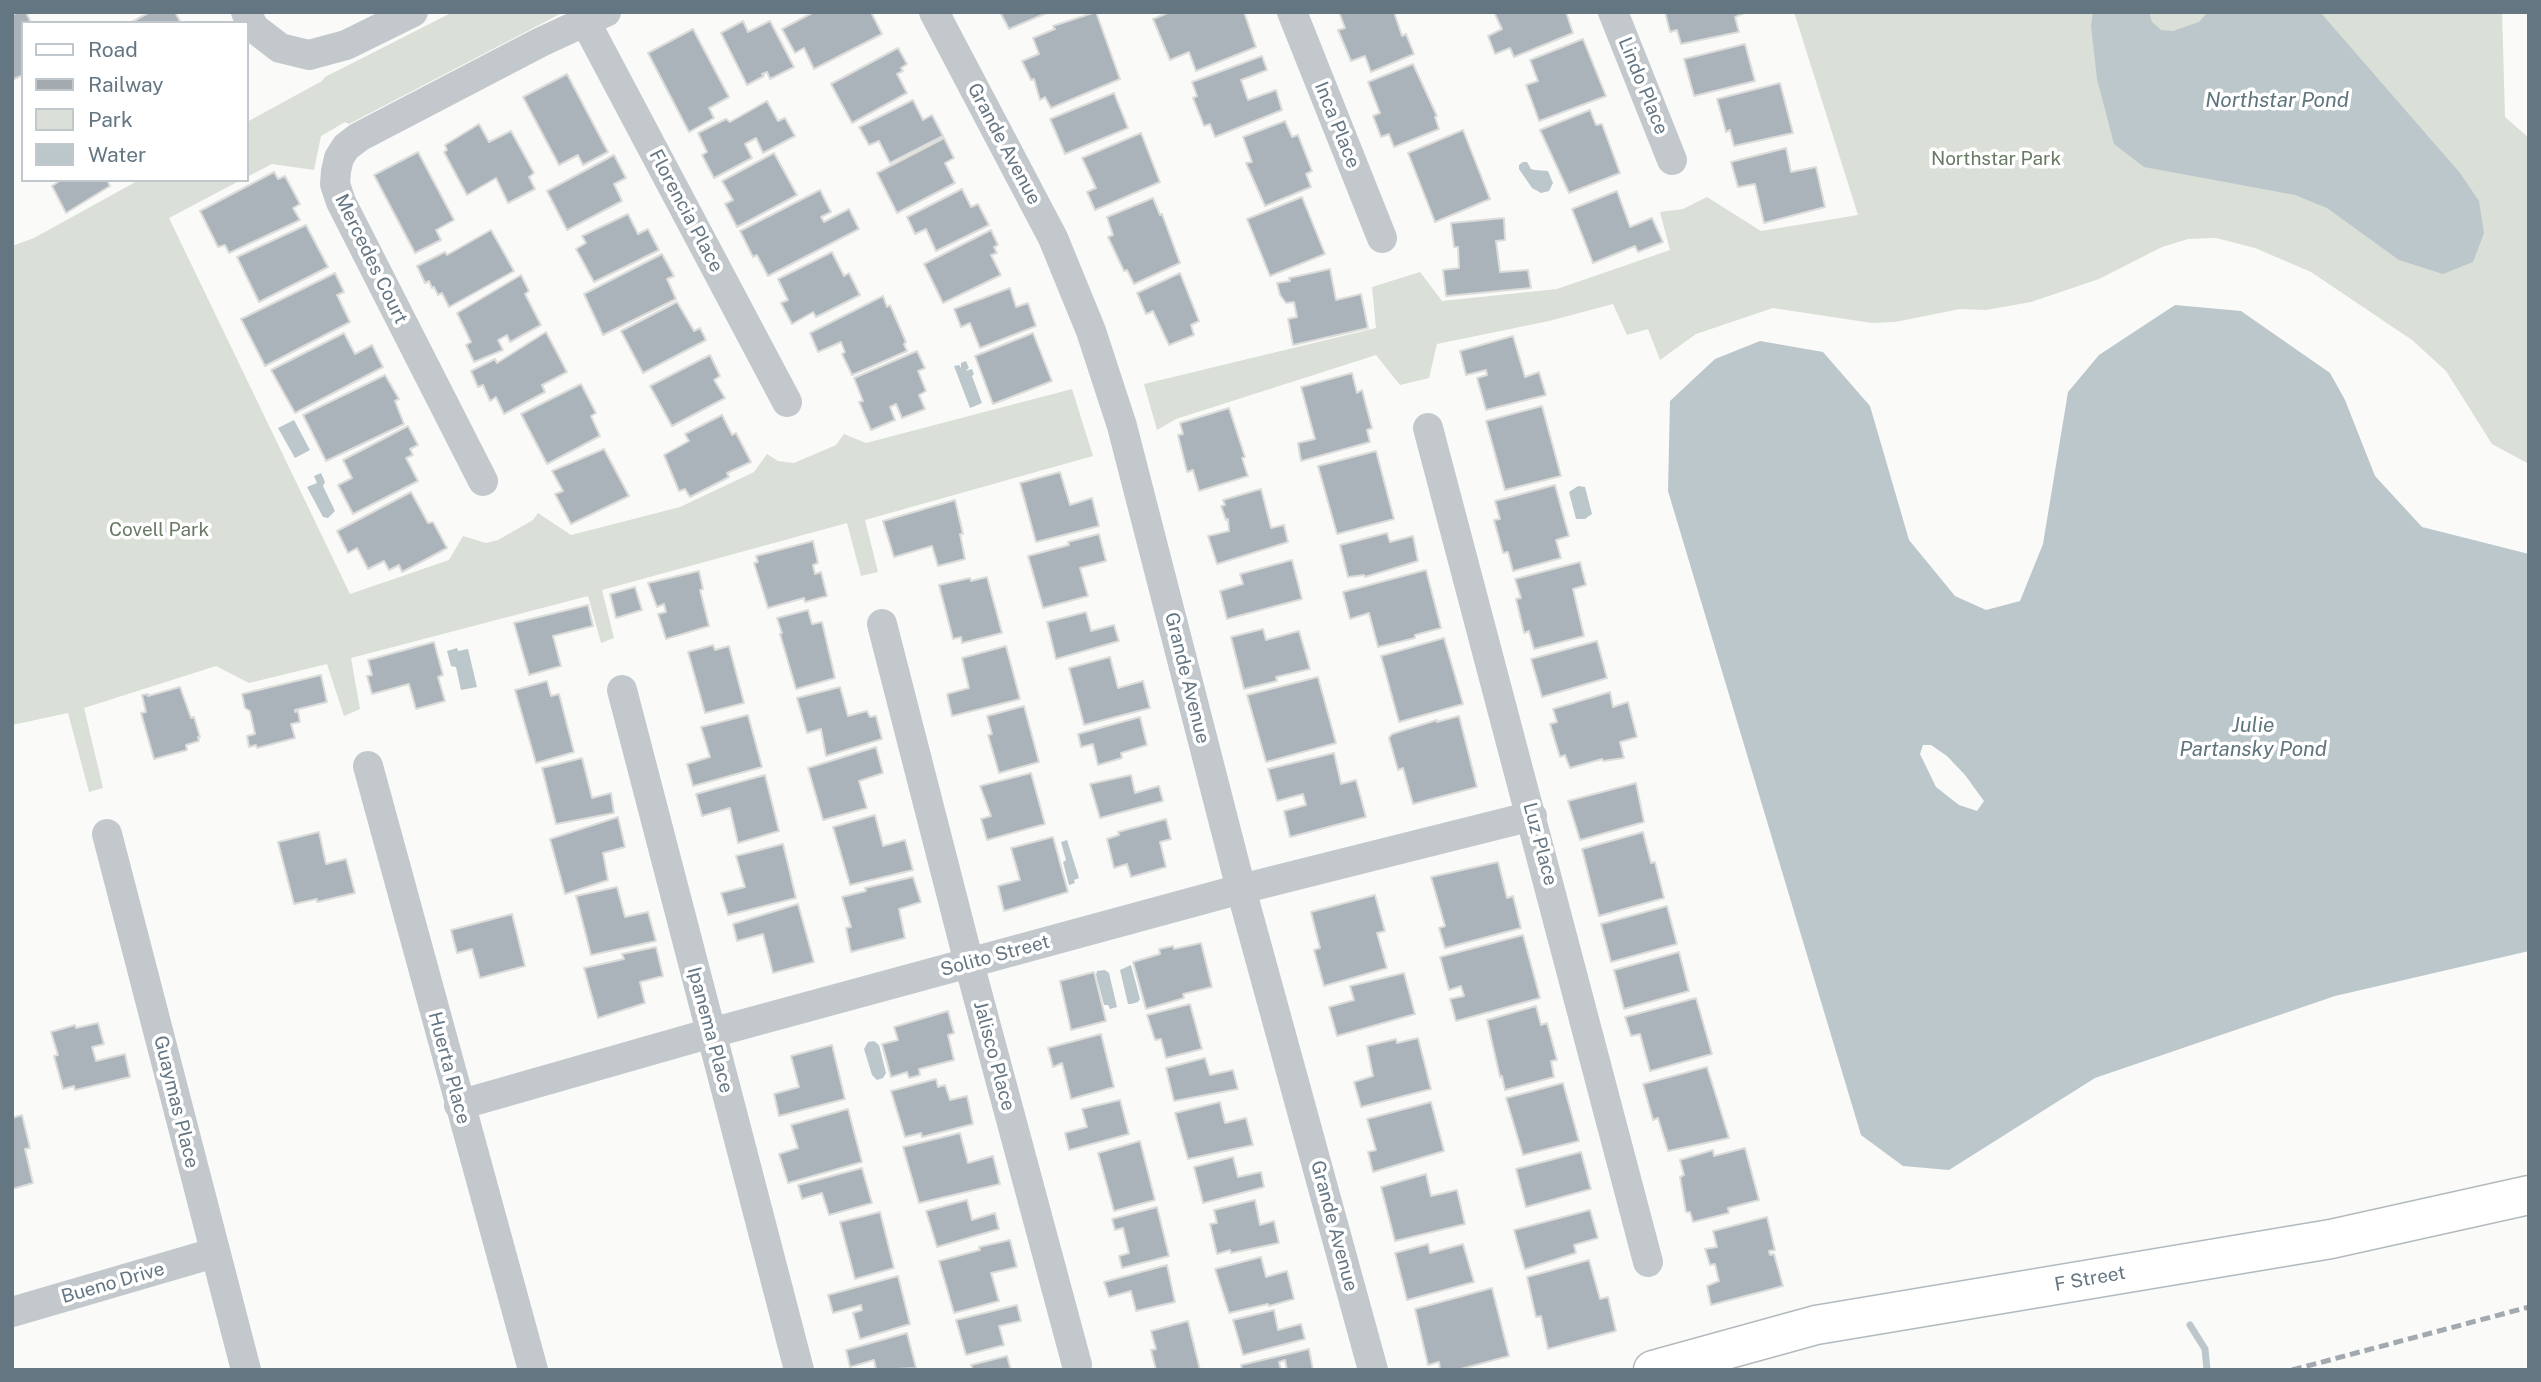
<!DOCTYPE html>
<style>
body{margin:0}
#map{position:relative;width:2541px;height:1382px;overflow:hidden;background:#fafaf8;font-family:"Public Sans",sans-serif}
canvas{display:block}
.frame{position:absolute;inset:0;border:14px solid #657683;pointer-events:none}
.legend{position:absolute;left:21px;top:21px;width:228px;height:161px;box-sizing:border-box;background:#fff;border:2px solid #c1c8cd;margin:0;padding:9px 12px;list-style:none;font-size:21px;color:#657683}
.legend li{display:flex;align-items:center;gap:14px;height:35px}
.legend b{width:35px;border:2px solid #c1c8cd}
</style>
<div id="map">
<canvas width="2541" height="1382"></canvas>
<div class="frame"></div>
<ul class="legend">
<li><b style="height:9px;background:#fff"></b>Road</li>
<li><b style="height:9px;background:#a2aab0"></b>Railway</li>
<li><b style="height:19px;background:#dadfd7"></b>Park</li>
<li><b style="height:19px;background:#bbc7cb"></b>Water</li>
</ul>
</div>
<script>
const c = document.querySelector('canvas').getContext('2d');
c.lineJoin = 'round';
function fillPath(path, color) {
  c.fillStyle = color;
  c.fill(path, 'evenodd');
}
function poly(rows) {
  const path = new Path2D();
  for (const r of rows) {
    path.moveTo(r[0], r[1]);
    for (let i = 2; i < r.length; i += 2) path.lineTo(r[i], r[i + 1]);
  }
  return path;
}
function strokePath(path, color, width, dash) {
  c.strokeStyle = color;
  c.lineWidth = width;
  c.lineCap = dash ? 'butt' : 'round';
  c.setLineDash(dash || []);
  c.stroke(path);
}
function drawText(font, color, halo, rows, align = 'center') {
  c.font = font + ' "Public Sans",sans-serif';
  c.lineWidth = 7;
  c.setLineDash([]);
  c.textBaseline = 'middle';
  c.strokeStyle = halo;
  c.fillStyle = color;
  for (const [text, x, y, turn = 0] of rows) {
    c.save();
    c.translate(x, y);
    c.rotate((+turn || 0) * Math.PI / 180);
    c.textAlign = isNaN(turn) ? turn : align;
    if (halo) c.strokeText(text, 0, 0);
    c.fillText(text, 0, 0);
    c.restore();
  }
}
fillPath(poly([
 [453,12,564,12,349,124,345,122,321,136,314,170,272,164,247,177,247,122,322,81,325,77],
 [1794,12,2502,12,2505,117,2529,138,2529,464,2492,444,2446,371,2412,340,2311,272,2255,248,2216,238,2188,239,2162,247,2099,279,2031,302,1986,310,1960,309,1895,322,1872,323,1773,308,1696,334,1660,360,1648,329,1627,335,1613,304,1549,321,1437,344,1429,378,1400,385,1376,355,1176,419,1157,430,1144,384,1376,328,1372,287,1420,272,1442,301,1557,289,1670,250,1660,212,1683,209,1707,197,1761,231,1858,215],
 [139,180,241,180,169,218,350,594,449,560,463,536,486,543,498,540,533,520,538,513,571,535,680,507,754,472,767,454,778,461,794,463,836,445,844,434,866,443,1072,389,1093,456,865,520,878,572,861,576,847,523,602,590,614,638,601,643,588,596,351,658,360,709,344,716,327,664,249,683,216,666,84,708,103,788,89,792,68,713,12,725,12,246,34,238]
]), '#dadfd7');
fillPath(poly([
 [2093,12,2149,12,2152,22,2161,30,2173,31,2199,22,2208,12,2320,12,2460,173,2479,201,2484,233,2473,262,2443,274,2399,260,2327,208,2295,195,2144,167,2114,144,2097,79,2091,25],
 [1523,162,1527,162,1531,169,1535,170,1548,171,1553,183,1549,191,1541,193,1532,188,1519,169,1519,165],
 [2175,305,2241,311,2330,373,2345,400,2375,476,2422,527,2529,554,2529,951,2335,996,2095,1078,1949,1170,1903,1166,1861,1135,1668,491,1670,401,1715,359,1760,341,1823,352,1870,406,1909,540,1955,596,1986,610,2020,601,2043,544,2068,392,2099,355],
 [1923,745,1931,745,1947,756,1965,775,1984,801,1977,811,1959,805,1936,787,1920,754],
 [966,361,969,368,965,371,972,369,974,374,972,376,982,403,970,408,954,366,959,365,961,368,961,363],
 [294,420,310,450,295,458,278,428],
 [321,473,325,482,323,486,335,511,328,518,323,517,307,487,317,483,314,476],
 [1578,486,1585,487,1592,514,1585,519,1576,519,1569,492],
 [457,648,458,651,468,649,477,687,461,690,456,667,451,666,447,651],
 [1067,840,1079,878,1074,880,1075,883,1069,885,1063,862,1066,860,1061,842],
 [1131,965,1140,999,1138,1002,1131,1004,1128,1004,1120,970],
 [1105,970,1109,973,1117,1007,1110,1009,1108,1005,1104,1005,1096,975,1097,971],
 [874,1041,879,1045,886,1073,883,1078,877,1080,872,1075,864,1049,868,1042]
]), '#bbc7cb');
strokePath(poly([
 [2190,1325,2205,1349,2207,1370]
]), '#bbc7cb', 7);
const building = poly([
 [18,12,26,12,31,23,23,23,23,75,12,80,12,15,18,12],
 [150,12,175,12,181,23,130,23,150,12],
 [814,12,871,12,882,34,814,69,804,48,795,53,782,29,814,12],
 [1000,12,1049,12,1009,29,1000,12],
 [1096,12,1120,79,1051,108,1045,97,1040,100,1034,79,1031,80,1022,61,1039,54,1033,38,1055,29,1053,26,1096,12],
 [1170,12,1244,12,1256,47,1196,71,1189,52,1170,60,1153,19,1170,12],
 [1339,12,1394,12,1402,36,1406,34,1414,54,1371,72,1365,56,1351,61,1338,30,1345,28,1339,12],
 [1494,12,1566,12,1573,33,1514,57,1510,48,1495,54,1488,36,1502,29,1494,12],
 [1665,12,1747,12,1735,17,1739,32,1681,44,1677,30,1670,32,1665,12],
 [743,21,748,32,770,21,794,67,770,79,767,72,762,74,764,76,747,85,721,33,743,21],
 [693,29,729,97,709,108,714,118,689,132,648,53,693,29],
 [1583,39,1606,96,1539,121,1526,85,1538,81,1530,60,1583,39],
 [1745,44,1755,81,1694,96,1684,59,1745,44],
 [898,48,907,64,901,68,903,71,897,74,907,93,852,123,831,84,898,48],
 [1262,56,1267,70,1241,80,1248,100,1276,90,1282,110,1215,137,1210,124,1204,126,1193,98,1197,96,1192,82,1262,56],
 [1413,64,1437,116,1435,117,1439,129,1394,147,1389,134,1381,137,1373,116,1380,113,1368,82,1413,64],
 [567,74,608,152,583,165,578,155,559,165,523,97,567,74],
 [1780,83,1793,133,1734,146,1730,130,1726,132,1717,99,1780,83],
 [1114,93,1128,128,1065,154,1050,119,1114,93],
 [913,100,923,120,932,115,943,136,890,163,879,141,869,145,859,127,913,100],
 [767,101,778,121,785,118,795,136,763,153,756,138,745,144,752,158,714,178,702,155,707,152,698,133,726,119,730,122,767,101],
 [1590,110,1596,125,1602,124,1620,173,1569,193,1540,130,1590,110],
 [1285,121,1292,137,1298,135,1312,171,1306,174,1311,187,1265,206,1246,163,1252,162,1243,137,1285,121],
 [479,124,489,142,511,131,534,173,529,177,535,189,508,203,496,178,467,195,444,152,447,150,445,145,479,124],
 [1463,130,1490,199,1435,222,1408,153,1463,130],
 [1141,133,1160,182,1095,210,1087,192,1096,188,1082,158,1141,133],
 [944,138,954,158,945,163,955,183,897,213,877,173,944,138],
 [1786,148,1791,172,1816,167,1825,207,1764,223,1755,184,1738,187,1731,162,1786,148],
 [418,152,454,220,436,230,441,240,415,253,374,175,418,152],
 [774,153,797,195,737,227,725,204,733,200,722,181,774,153],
 [614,155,626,178,614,184,622,201,567,230,547,191,614,155],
 [274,172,278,179,285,176,300,204,293,208,300,220,229,253,225,245,218,247,200,211,274,172],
 [61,180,107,180,110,186,66,213,52,186,61,180],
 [962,189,971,207,978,204,989,225,936,251,926,229,915,234,907,217,962,189],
 [820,190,831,212,821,217,824,222,849,209,859,229,768,276,757,255,753,257,740,231,820,190],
 [1617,191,1630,227,1652,218,1663,242,1638,252,1635,246,1593,263,1572,209,1617,191],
 [1302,197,1325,254,1270,276,1247,219,1302,197],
 [1153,198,1160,215,1162,214,1180,263,1134,284,1127,270,1124,271,1108,237,1113,235,1107,217,1153,198],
 [628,214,638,234,648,229,659,250,594,282,576,249,586,243,582,236,628,214],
 [1504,218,1505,240,1496,241,1500,272,1528,270,1531,288,1446,296,1443,270,1459,268,1458,247,1454,247,1451,223,1504,218],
 [306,225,328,267,259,302,237,257,306,225],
 [491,230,514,271,449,307,442,293,438,295,434,287,432,288,429,281,425,283,417,266,445,252,447,255,491,230],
 [991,230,998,245,994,247,997,253,991,255,1001,275,943,303,924,264,991,230],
 [832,252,844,276,849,273,860,295,816,317,813,312,792,324,781,303,788,300,778,279,832,252],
 [662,254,674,276,667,279,676,299,603,335,584,294,662,254],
 [1330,269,1336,300,1361,294,1368,328,1293,345,1288,319,1297,317,1294,302,1286,303,1280,295,1277,283,1290,281,1289,278,1330,269],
 [335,273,344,292,337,295,350,322,265,366,241,319,335,273],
 [1180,273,1199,321,1191,325,1194,335,1169,345,1153,311,1146,314,1137,293,1180,273],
 [521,275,529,291,525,294,541,325,510,342,507,335,498,340,503,350,474,362,466,345,471,342,457,313,521,275],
 [1010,288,1016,307,1028,303,1036,326,980,348,970,323,961,327,954,309,1010,288],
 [883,296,887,307,890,305,906,342,904,344,907,351,852,375,842,354,845,352,841,342,818,352,810,333,883,296],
 [677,302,694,331,700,328,706,340,643,373,621,331,677,302],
 [546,332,567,372,542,385,545,392,504,414,496,397,490,401,483,385,478,387,471,371,495,359,497,363,546,332],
 [344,333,355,354,372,345,383,367,295,413,271,370,344,333],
 [1033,333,1052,381,993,404,975,356,1033,333],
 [1513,336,1525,377,1539,372,1546,395,1486,410,1477,378,1487,375,1486,370,1466,375,1460,351,1513,336],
 [917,351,925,368,918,371,926,391,919,395,925,409,902,418,896,404,890,407,895,420,871,430,859,402,863,401,854,378,917,351],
 [710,355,720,376,714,380,725,398,672,426,650,386,710,355],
 [1352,373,1357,393,1362,390,1372,428,1367,430,1370,442,1301,461,1298,443,1315,439,1301,387,1352,373],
 [385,375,399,399,395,401,404,424,326,461,303,415,385,375],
 [581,384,596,413,591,416,600,436,547,464,521,414,581,384],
 [1542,406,1561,476,1505,490,1486,421,1542,406],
 [1229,408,1245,457,1242,458,1248,476,1199,491,1193,470,1187,472,1178,435,1183,434,1180,423,1229,408],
 [722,415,732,435,736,433,751,462,727,473,729,477,690,497,685,489,679,491,664,455,689,441,685,434,722,415],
 [408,426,418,445,410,449,413,455,406,458,418,481,353,514,338,485,352,478,343,460,408,426],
 [604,449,629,496,571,524,555,494,563,491,552,471,604,449],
 [1376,451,1394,519,1337,534,1318,466,1376,451],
 [1060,472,1070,505,1092,498,1099,526,1036,542,1020,483,1060,472],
 [1555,485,1569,536,1556,540,1561,558,1513,571,1508,552,1503,553,1494,520,1500,519,1495,501,1555,485],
 [1261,489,1271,528,1284,525,1288,542,1217,564,1208,536,1229,531,1228,519,1226,520,1221,506,1225,505,1223,500,1261,489],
 [411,492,428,523,433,522,447,548,402,572,399,565,389,570,384,561,368,569,357,548,348,553,337,531,411,492],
 [955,500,963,534,960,534,965,559,938,566,932,546,894,557,883,521,955,500],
 [1387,533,1390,542,1413,536,1418,561,1365,577,1364,575,1348,577,1340,545,1387,533],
 [1099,534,1106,561,1080,568,1088,596,1043,608,1028,556,1069,545,1068,542,1099,534],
 [813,541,818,563,813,565,815,574,821,572,827,596,805,602,804,598,768,608,754,563,758,562,756,556,813,541],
 [1292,560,1302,599,1227,619,1220,591,1243,584,1240,574,1292,560],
 [1580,562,1586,585,1573,589,1584,636,1534,649,1529,631,1524,633,1516,599,1521,598,1515,579,1580,562],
 [1426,570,1441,628,1415,635,1415,638,1378,647,1369,613,1350,619,1343,592,1426,570],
 [699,571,703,589,700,590,709,626,666,639,658,614,666,612,664,604,657,607,648,583,699,571],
 [987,577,1002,633,962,643,961,637,953,639,939,585,970,578,971,581,987,577],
 [635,587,642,610,616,618,610,594,635,587],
 [588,605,593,626,553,636,561,666,529,675,514,623,588,605],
 [808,610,812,624,822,622,835,678,796,689,780,634,782,633,777,618,808,610],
 [1086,612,1091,631,1114,625,1119,641,1056,659,1047,622,1086,612],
 [1263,629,1266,640,1299,631,1310,669,1276,677,1277,681,1244,689,1231,637,1263,629],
 [1444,638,1463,704,1399,722,1381,656,1444,638],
 [1597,641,1607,678,1542,697,1531,659,1597,641],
 [434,642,443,675,438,677,445,701,416,709,409,684,372,694,367,676,372,675,368,660,434,642],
 [713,645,715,650,729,646,744,703,705,713,688,652,713,645],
 [1006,646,1020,699,952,716,947,694,969,688,962,658,1006,646],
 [1110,657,1118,688,1143,681,1150,708,1084,725,1069,668,1110,657],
 [321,675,327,702,295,710,295,712,298,711,300,722,291,724,295,738,257,748,256,745,249,747,247,736,255,734,250,711,245,708,242,694,321,675],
 [1318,677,1336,743,1266,762,1247,695,1318,677],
 [547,681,551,696,559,694,574,752,536,763,515,690,547,681],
 [180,687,191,718,194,717,200,737,198,737,199,741,186,745,187,750,154,759,141,713,146,712,142,695,148,694,148,696,180,687],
 [840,687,848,716,867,711,870,717,876,716,882,739,826,756,821,729,807,733,797,698,840,687],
 [1610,692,1613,707,1628,702,1637,737,1620,742,1624,758,1603,761,1602,759,1570,768,1565,755,1560,757,1550,724,1557,722,1553,709,1610,692],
 [1024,706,1039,762,999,773,988,735,992,734,987,716,1024,706],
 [748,715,762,767,693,786,687,764,710,757,701,727,748,715],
 [1459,716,1477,787,1413,804,1403,768,1398,770,1389,738,1392,734,1437,720,1437,722,1459,716],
 [1140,717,1147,745,1121,753,1122,758,1098,765,1093,744,1081,747,1078,734,1140,717],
 [876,747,883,773,859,781,867,808,823,820,808,768,876,747],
 [1334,753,1341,784,1356,780,1366,817,1290,837,1284,811,1306,805,1303,794,1277,801,1268,769,1334,753],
 [582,758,592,798,611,793,614,813,556,824,542,768,582,758],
 [1031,773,1045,824,987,840,981,819,991,816,980,786,1031,773],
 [765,775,779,831,738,843,730,808,702,816,696,794,765,775],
 [1131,775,1135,793,1159,786,1163,801,1100,818,1090,784,1131,775],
 [1636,783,1644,822,1580,840,1568,801,1636,783],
 [875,815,883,846,905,840,913,870,850,885,833,827,875,815],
 [618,817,625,847,603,853,608,880,565,894,550,839,618,817],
 [1166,819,1171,839,1160,842,1166,867,1131,877,1127,864,1114,868,1107,839,1119,835,1118,832,1166,819],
 [319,832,326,864,346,859,355,893,317,902,317,899,294,904,278,842,319,832],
 [1643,832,1651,863,1655,862,1664,898,1599,916,1582,849,1643,832],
 [1053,837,1068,892,1004,911,998,886,1020,880,1011,848,1053,837],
 [783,844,796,898,728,915,721,893,745,887,736,856,783,844],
 [1498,862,1507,898,1513,896,1521,928,1445,948,1439,928,1445,926,1431,877,1498,862],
 [913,877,921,902,899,909,905,938,851,952,846,928,851,927,842,897,866,891,865,888,913,877],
 [617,887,625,917,648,912,656,941,591,955,576,896,617,887],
 [1375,895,1385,931,1377,933,1387,968,1324,986,1314,950,1320,948,1311,912,1375,895],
 [798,904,814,962,773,973,763,934,737,941,733,924,798,904],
 [1667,906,1677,944,1611,962,1601,924,1667,906],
 [512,914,525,966,480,978,472,949,457,953,451,930,512,914],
 [1523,935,1540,998,1456,1021,1450,999,1464,996,1461,986,1449,990,1440,957,1523,935],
 [1201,943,1212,987,1183,994,1184,998,1146,1009,1133,962,1160,954,1159,949,1173,946,1174,949,1201,943],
 [656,947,663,976,640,982,645,1003,598,1018,584,968,624,959,622,954,656,947],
 [1679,952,1689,991,1624,1009,1614,970,1679,952],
 [1094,972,1106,1021,1071,1030,1060,981,1094,972],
 [1404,973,1415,1014,1337,1036,1329,1007,1354,1000,1350,986,1404,973],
 [1696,998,1712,1054,1650,1071,1640,1034,1631,1036,1625,1017,1696,998],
 [1190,1004,1202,1049,1166,1058,1161,1039,1155,1040,1147,1015,1190,1004],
 [1536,1006,1541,1025,1547,1023,1557,1060,1551,1061,1554,1077,1505,1090,1502,1076,1500,1077,1487,1020,1536,1006],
 [948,1011,954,1033,948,1035,954,1060,919,1069,920,1075,909,1078,907,1072,891,1077,882,1044,898,1040,894,1027,948,1011],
 [98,1023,104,1044,92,1047,96,1061,125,1054,130,1077,75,1090,74,1086,63,1089,54,1056,58,1055,51,1032,75,1025,76,1028,98,1023],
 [1101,1034,1114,1087,1071,1099,1062,1063,1053,1067,1048,1048,1101,1034],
 [1418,1038,1431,1089,1361,1107,1354,1082,1373,1076,1367,1046,1396,1039,1397,1043,1418,1038],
 [832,1045,845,1099,779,1116,774,1094,799,1087,791,1056,832,1045],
 [1205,1058,1210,1075,1233,1070,1238,1089,1174,1101,1166,1068,1205,1058],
 [1707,1067,1729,1138,1668,1151,1658,1118,1653,1120,1643,1084,1707,1067],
 [936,1079,938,1087,945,1085,950,1100,967,1096,973,1124,922,1137,921,1133,905,1137,891,1091,936,1079],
 [1563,1083,1579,1141,1523,1155,1506,1098,1563,1083],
 [1120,1100,1129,1134,1069,1150,1065,1133,1087,1127,1082,1109,1120,1100],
 [1220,1102,1225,1123,1246,1118,1253,1145,1188,1159,1175,1113,1220,1102],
 [1431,1102,1444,1151,1373,1172,1368,1152,1376,1150,1367,1119,1431,1102],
 [848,1109,862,1162,788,1183,779,1154,798,1148,791,1125,848,1109],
 [22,1115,30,1148,25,1149,33,1183,12,1189,12,1118,22,1115],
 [960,1133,968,1163,993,1156,1000,1184,919,1203,903,1147,960,1133],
 [1140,1141,1155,1200,1114,1211,1098,1153,1140,1141],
 [1745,1148,1759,1200,1728,1208,1729,1213,1693,1222,1690,1212,1686,1212,1680,1177,1684,1175,1680,1160,1713,1150,1714,1156,1745,1148],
 [1581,1152,1591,1189,1526,1207,1516,1169,1581,1152],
 [1233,1157,1238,1177,1261,1172,1264,1187,1203,1203,1194,1167,1233,1157],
 [862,1168,872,1203,829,1215,822,1193,802,1199,798,1185,862,1168],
 [1426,1174,1431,1196,1457,1190,1465,1224,1395,1241,1381,1187,1426,1174],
 [967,1200,972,1220,995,1213,999,1229,937,1247,926,1211,967,1200],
 [1255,1200,1260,1225,1274,1221,1279,1243,1231,1253,1230,1250,1217,1254,1210,1224,1217,1223,1214,1210,1255,1200],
 [1157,1207,1169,1256,1122,1268,1119,1256,1129,1253,1123,1228,1115,1230,1112,1219,1157,1207],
 [1590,1210,1598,1238,1574,1245,1576,1253,1525,1269,1514,1230,1590,1210],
 [880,1212,894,1268,855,1279,840,1222,880,1212],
 [1767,1217,1775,1250,1769,1251,1770,1255,1774,1254,1783,1286,1711,1305,1707,1286,1719,1281,1715,1264,1710,1265,1705,1249,1717,1247,1713,1231,1767,1217],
 [1010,1240,1017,1267,991,1273,999,1301,954,1313,939,1261,980,1250,979,1247,1010,1240],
 [1428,1244,1430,1253,1463,1244,1474,1282,1407,1300,1395,1253,1428,1244],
 [1261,1257,1266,1277,1287,1271,1294,1299,1269,1306,1268,1304,1229,1313,1215,1269,1261,1257],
 [1589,1260,1600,1299,1608,1297,1616,1331,1548,1349,1541,1316,1536,1317,1527,1277,1589,1260],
 [1167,1265,1175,1302,1136,1311,1131,1291,1109,1297,1104,1282,1167,1265],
 [898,1276,910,1324,860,1339,853,1313,862,1310,861,1305,833,1313,828,1295,898,1276],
 [1492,1288,1509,1356,1457,1370,1440,1370,1439,1362,1428,1365,1415,1309,1492,1288],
 [1017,1305,1021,1321,999,1326,1004,1345,966,1355,956,1320,1017,1305],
 [1274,1310,1278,1330,1301,1324,1305,1339,1243,1355,1233,1320,1274,1310],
 [1188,1321,1200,1370,1156,1370,1151,1350,1156,1349,1151,1331,1188,1321],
 [907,1333,916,1368,876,1370,874,1360,850,1367,846,1350,907,1333],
 [1309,1349,1313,1370,1287,1370,1285,1360,1279,1362,1281,1370,1242,1370,1241,1365,1309,1349],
 [1007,1356,1011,1370,973,1370,971,1365,1007,1356]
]);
fillPath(building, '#aab3b9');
strokePath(building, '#dcdcda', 2);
const secondary = poly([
 [1653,1370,1816,1325,2331,1239,2529,1195]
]);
strokePath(secondary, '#b3babf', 41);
strokePath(poly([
 [246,12,254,28,280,48,309,55,346,45,413,12],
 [934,12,1053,238,1091,331,1122,426,1241,889,1373,1370],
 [1292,12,1382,238],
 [1613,12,1672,160],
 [585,21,787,402],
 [1428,428,1648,1262],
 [483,481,341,202,335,184,336,171,339,158,346,147,359,137,541,42,606,12],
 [882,624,969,963,1077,1365],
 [622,690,799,1370],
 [368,766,533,1370],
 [107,834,246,1370],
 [459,1105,711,1033,1241,889,1532,816],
 [12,1312,214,1253]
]), '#c3c8cc', 30);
strokePath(secondary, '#fff', 38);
strokePath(poly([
 [2292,1370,2529,1307]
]), '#a2aab0', 5, [10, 5]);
drawText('19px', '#657683', '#fff', [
 ["Lindo Place",1643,86,68],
 ["Inca Place",1337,125,68],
 ["Grande Avenue",1004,144,62],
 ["Florencia Place",686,211,62],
 ["Mercedes Court",371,259,64],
 ["Grande Avenue",1187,678,76],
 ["Luz Place",1540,844,75],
 ["Solito Street",995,956,-15],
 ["Ipanema Place",710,1030,75],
 ["Jalisco Place",994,1056,75],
 ["Huerta Place",449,1068,75],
 ["Guaymas Place",176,1102,76],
 ["Grande Avenue",1334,1226,75],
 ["F Street",2090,1279,-10],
 ["Bueno Drive",113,1283,-16]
]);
drawText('19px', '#687a64', '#fff', [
 ["Northstar Park",1996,159],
 ["Covell Park",159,530]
]);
drawText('italic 21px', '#60757c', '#fff', [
 ["Northstar Pond",2277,101],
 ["Julie",2253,726],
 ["Partansky Pond",2253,750]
]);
</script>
